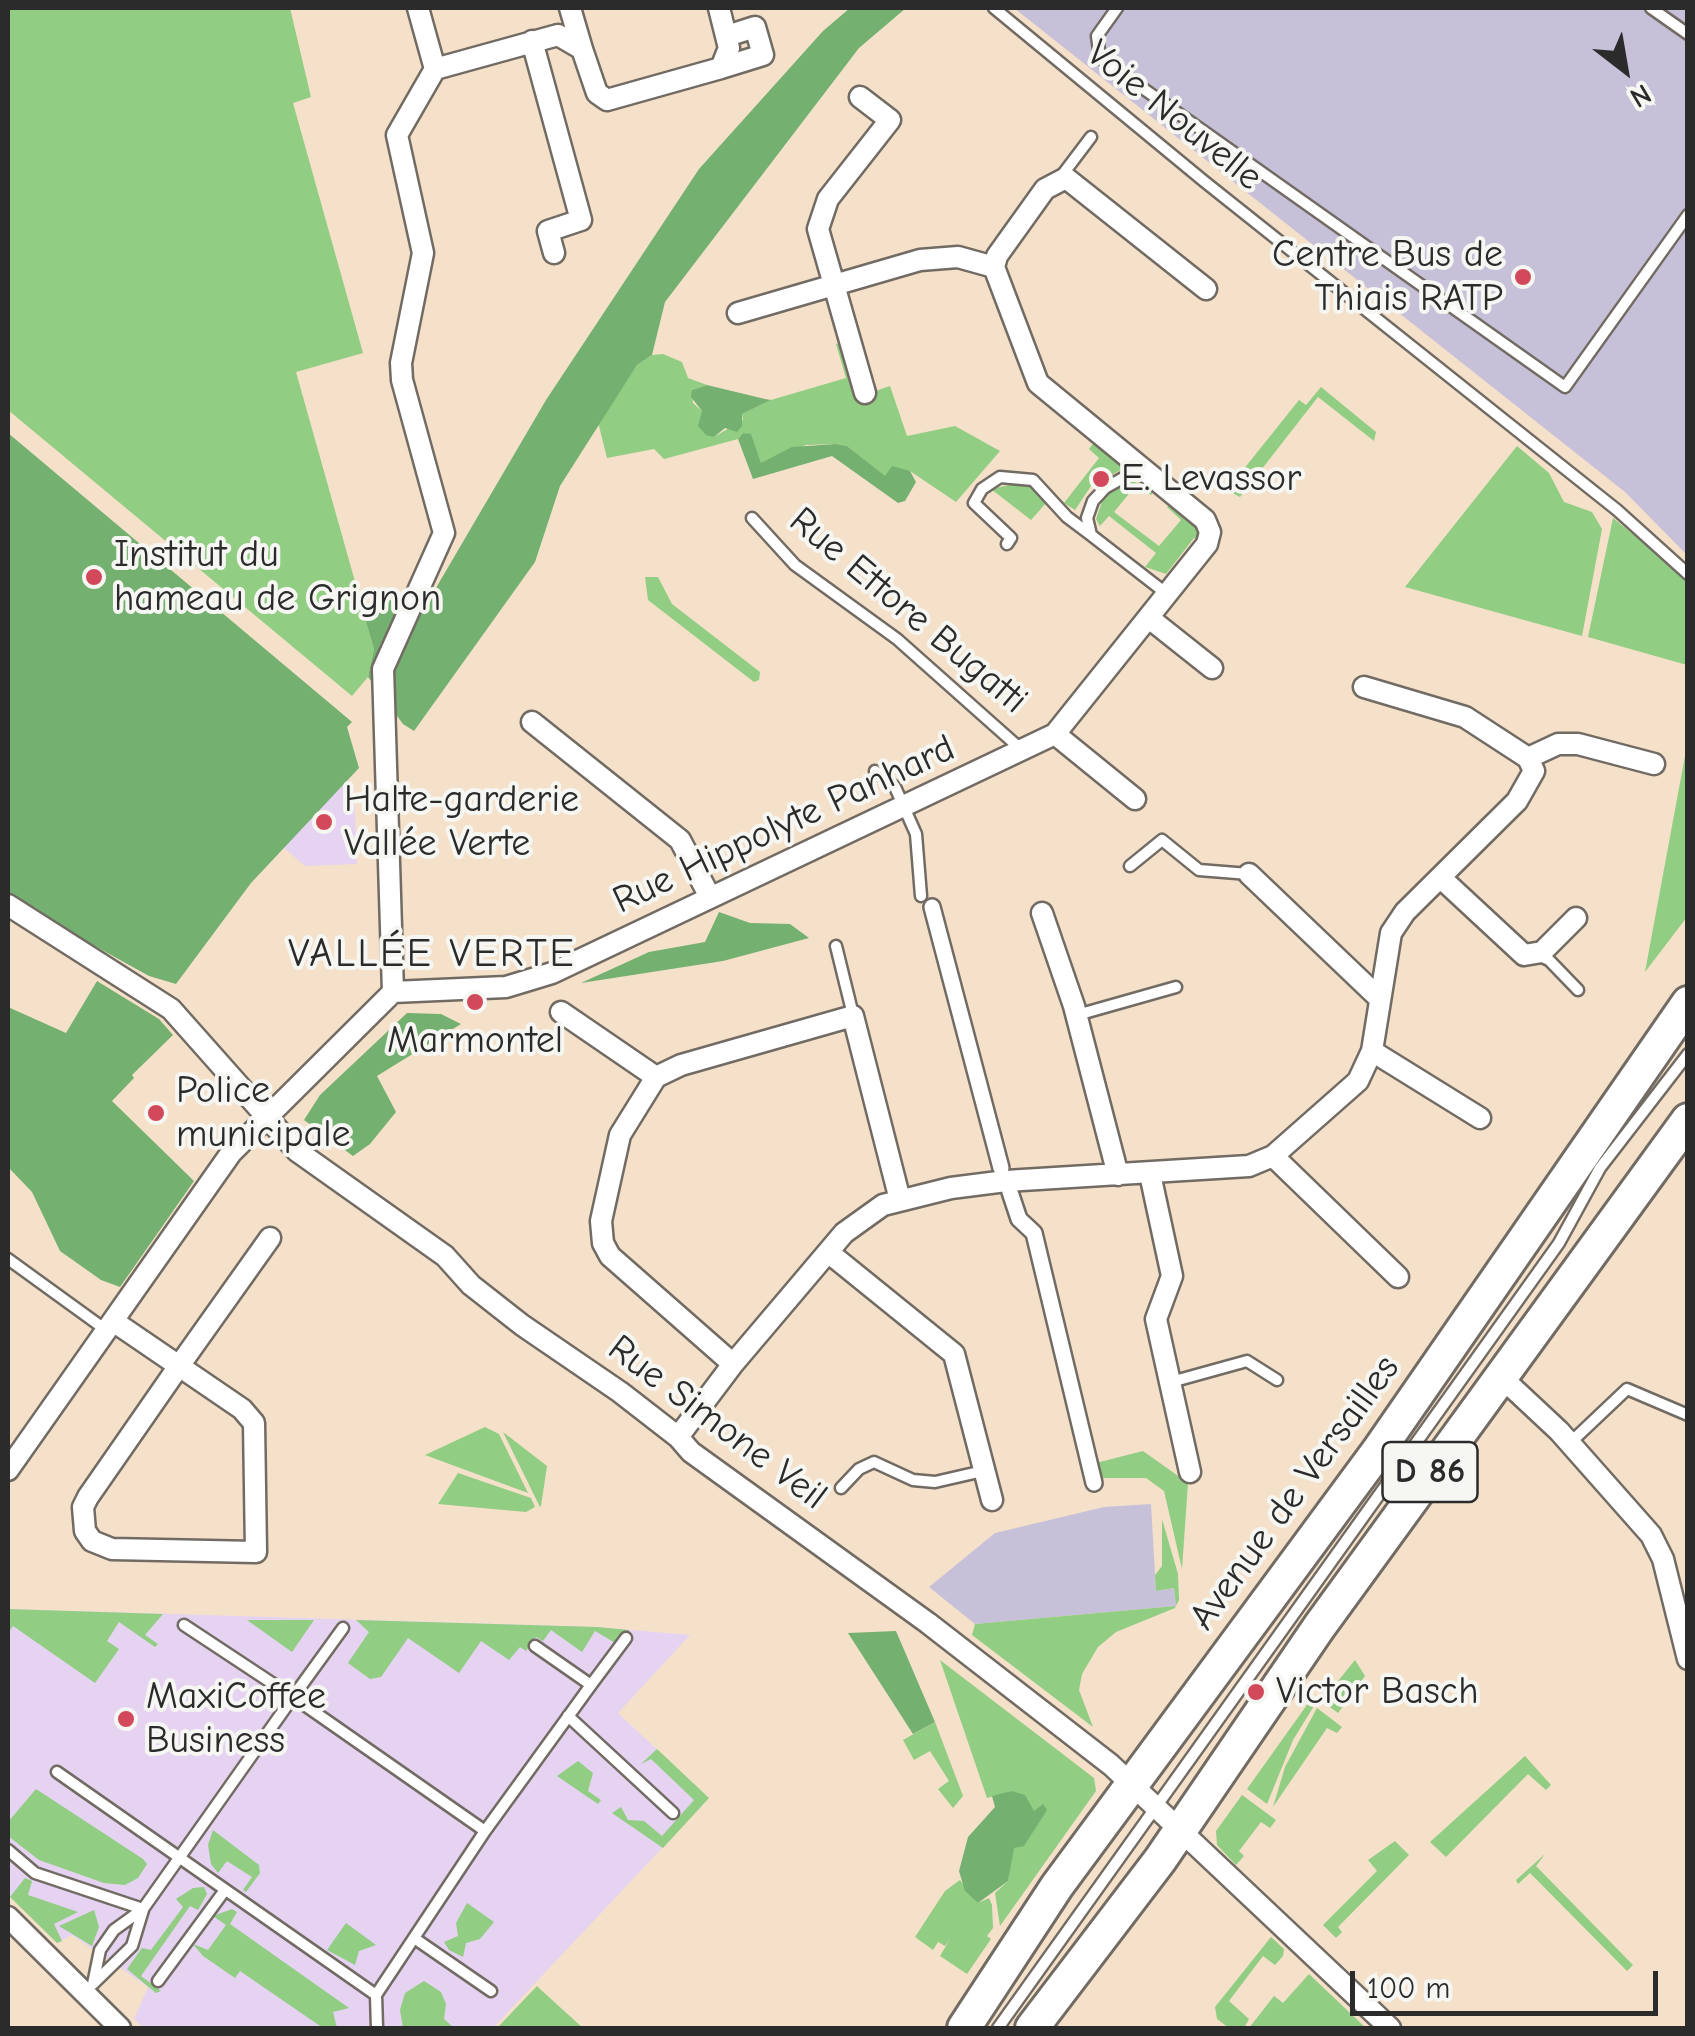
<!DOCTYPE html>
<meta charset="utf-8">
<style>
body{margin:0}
#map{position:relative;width:1695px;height:2036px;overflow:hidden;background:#f5e1ca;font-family:"Comic Neue",sans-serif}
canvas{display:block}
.frame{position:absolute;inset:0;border:10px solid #2b2b2b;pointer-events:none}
.north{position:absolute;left:1575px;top:20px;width:100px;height:100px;-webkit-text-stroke:8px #f6f6f2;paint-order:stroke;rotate:149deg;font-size:28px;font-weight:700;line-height:40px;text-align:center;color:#2b2b2b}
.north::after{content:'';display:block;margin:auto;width:35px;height:45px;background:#2b2b2b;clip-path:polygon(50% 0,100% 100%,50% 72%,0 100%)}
.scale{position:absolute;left:1350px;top:1971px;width:308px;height:45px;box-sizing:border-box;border:5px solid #2b2b2b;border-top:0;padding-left:12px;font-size:30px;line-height:35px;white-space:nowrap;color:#2b2b2b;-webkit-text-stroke:8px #f6f6f2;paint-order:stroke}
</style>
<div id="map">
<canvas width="1695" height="2036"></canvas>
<div class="frame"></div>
<div class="north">N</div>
<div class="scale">100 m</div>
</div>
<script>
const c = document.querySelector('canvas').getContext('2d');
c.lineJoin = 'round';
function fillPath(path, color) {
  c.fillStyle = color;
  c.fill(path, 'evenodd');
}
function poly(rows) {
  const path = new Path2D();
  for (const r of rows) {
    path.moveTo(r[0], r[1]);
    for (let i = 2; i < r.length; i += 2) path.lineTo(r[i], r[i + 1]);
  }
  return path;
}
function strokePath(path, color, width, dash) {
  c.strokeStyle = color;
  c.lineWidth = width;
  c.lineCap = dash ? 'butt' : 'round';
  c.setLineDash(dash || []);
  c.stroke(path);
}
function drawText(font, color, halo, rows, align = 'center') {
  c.font = font + ' "Comic Neue",sans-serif';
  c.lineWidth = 8;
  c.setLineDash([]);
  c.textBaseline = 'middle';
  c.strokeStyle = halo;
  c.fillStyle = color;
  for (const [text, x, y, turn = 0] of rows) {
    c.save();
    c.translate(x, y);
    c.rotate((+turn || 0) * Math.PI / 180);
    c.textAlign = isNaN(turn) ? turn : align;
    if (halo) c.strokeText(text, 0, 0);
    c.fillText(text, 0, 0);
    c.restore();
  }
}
fillPath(poly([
 [335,774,354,788,357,864,305,866,276,841],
 [8,1609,597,1627,690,1635,618,1713,709,1798,493,2028,144,2028,134,2019,148,1987,72,1935,57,1943,8,1894]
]), '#e5d3f1');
fillPath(poly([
 [1014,8,1687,8,1687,555,1625,492],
 [1151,1504,1156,1591,1174,1588,1176,1606,975,1624,929,1587,995,1533,1104,1507]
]), '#c7c0d9');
fillPath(poly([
 [8,8,290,8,311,97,293,103,363,353,296,372,374,649,368,677,352,696,8,410],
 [842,342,858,397,890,386,907,436,955,426,1000,451,956,502,910,471,885,477,847,446,836,444,806,445,761,464,751,435,743,433,738,439,664,459,654,449,607,458,598,422,637,365,652,355,663,354,682,362,688,378,707,385,692,390,693,403,702,411,714,437,743,420,742,414,771,400,846,378,836,344],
 [1321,387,1376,432,1374,441,1318,397,1240,497,1227,490,1299,400,1306,405],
 [1096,440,1124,468,1110,476,1106,472,1099,474,1075,510,1064,503,1099,458,1089,449],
 [1517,446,1549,473,1564,502,1592,512,1602,529,1582,636,1405,587],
 [1131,481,1156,489,1151,495,1137,484,1114,512,1159,546,1181,520,1167,507,1172,502,1196,524,1198,539,1194,538,1166,574,1145,567,1156,553,1109,516,1100,526,1096,519,1104,496],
 [1023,482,1032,484,1047,502,1031,520,991,489],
 [1613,518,1687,578,1687,665,1588,637],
 [645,577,658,577,672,604,760,672,759,680,754,682,648,600],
 [1687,745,1687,917,1645,972],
 [485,1427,499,1434,528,1493,425,1455],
 [503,1432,547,1466,541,1506,540,1507],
 [1143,1451,1188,1483,1182,1569,1164,1491,1146,1478,1098,1478,1092,1464],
 [458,1473,531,1498,535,1507,526,1512,438,1504],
 [1162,1519,1178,1574,1179,1600,1175,1608,1116,1632,1098,1647,1082,1674,1079,1690,1093,1727,972,1635,975,1624,1176,1606,1174,1588,1156,1591,1155,1575,1162,1566],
 [8,1609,163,1614,145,1635,158,1644,155,1647,119,1622,107,1641,119,1649,95,1683,13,1626,8,1633],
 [247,1620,314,1620,292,1652],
 [356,1620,597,1627,629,1630,617,1644,595,1631,582,1652,551,1630,543,1641,536,1637,526,1651,520,1647,509,1660,481,1641,459,1673,408,1638,381,1677,370,1679,348,1663,369,1632],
 [940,1660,1094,1778,1096,1791,1000,1926,995,1893,1008,1881,1013,1847,1034,1811,1011,1791,987,1798],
 [1355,1660,1365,1676,1338,1713,1322,1701],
 [1309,1702,1314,1706,1293,1740,1267,1804,1247,1789],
 [1317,1708,1342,1727,1337,1733,1327,1728,1273,1807,1285,1767],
 [935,1722,963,1796,953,1808,938,1789,949,1781,930,1751,914,1760,903,1740],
 [657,1749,709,1798,663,1848,612,1813,621,1807,628,1820,644,1821,662,1836,694,1800,651,1759,641,1764],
 [1525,1756,1551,1785,1546,1790,1528,1774,1446,1857,1430,1842],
 [578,1761,593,1773,588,1791,601,1800,598,1804,557,1776],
 [36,1789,143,1859,147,1864,138,1878,125,1885,104,1883,39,1860,8,1836,8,1822],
 [1242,1795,1276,1820,1270,1828,1261,1822,1239,1851,1244,1856,1236,1865,1217,1845,1216,1831],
 [213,1830,259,1865,260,1873,246,1892,243,1890,252,1877,227,1861,218,1873,211,1864,208,1845],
 [1395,1841,1409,1855,1338,1927,1342,1932,1336,1938,1323,1925,1377,1871,1368,1860],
 [1545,1854,1536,1866,1633,1965,1627,1971,1530,1873,1518,1884,1516,1880],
 [25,1878,32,1881,28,1895,78,1912,54,1924,62,1941,57,1943,10,1897],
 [960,1880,978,1903,989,1898,992,1905,993,1928,987,1936,991,1939,967,1974,940,1956,950,1939,945,1946,938,1942,933,1950,915,1937,945,1891],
 [204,1887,207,1894,198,1910,190,1906,141,1976,161,1991,156,1993,127,1969,142,1948,151,1950,183,1907,176,1899,193,1888],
 [467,1903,494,1922,480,1939,466,1943,463,1957,449,1950,444,1942,458,1936,456,1923],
 [232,1909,237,1912,230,1924,349,2008,333,2012,337,2028,323,2028,240,1971,235,1978,203,1956,193,1944,208,1950,226,1925,213,1916],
 [94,1910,99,1927,92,1946,59,1926],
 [346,1923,376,1945,359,1951,355,1965,327,1950],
 [1271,1937,1284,1949,1283,1956,1275,1965,1263,1956,1229,2001,1249,2019,1244,2028,1229,2028,1217,2019,1215,2007],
 [1309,1974,1366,2028,1249,2028,1274,1996,1283,2003],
 [424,1981,441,1992,446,2004,444,2019,454,2028,403,2028,400,2010,405,1993],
 [537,1986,540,1989,583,2028,497,2028]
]), '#91cd82');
fillPath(poly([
 [850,8,906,8,859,48,665,302,652,355,637,365,560,486,535,562,414,731,403,724,368,677,374,649,365,618,390,600,433,593,546,400,699,169,823,31],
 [707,385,765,399,771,400,742,414,742,426,737,432,725,428,714,437,706,435,698,426,702,411,691,397,692,390],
 [8,433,352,722,347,727,359,768,251,883,176,984,149,976,8,898],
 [743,433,751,434,761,463,792,447,836,444,847,446,885,476,892,466,910,471,916,482,905,501,898,503,832,456,753,479,738,439],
 [719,912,750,923,790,924,809,938,723,961,581,983,649,952,705,942],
 [97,981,159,1019,173,1035,132,1075,134,1078,112,1101,194,1181,120,1287,101,1280,60,1251,32,1192,8,1167,8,1007,66,1033],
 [407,1013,441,1014,461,1024,377,1076,396,1112,370,1144,353,1156,304,1120,320,1095],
 [896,1631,935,1722,913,1734,848,1633],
 [1011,1791,1025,1795,1034,1811,1043,1804,1047,1810,1024,1846,1014,1848,1008,1881,978,1903,965,1891,959,1871,968,1837,995,1807,992,1796]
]), '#74b070');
const service = poly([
 [994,8,1205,182,1617,510,1688,574],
 [1117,8,1097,36,1100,58,1565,387,1688,215],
 [1651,8,1688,34],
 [1060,178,1091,137],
 [1139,469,1105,488,1093,501,1087,518,1091,535,1167,594],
 [752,518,795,565,897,639,1023,751],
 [1007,544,1011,538,974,503,982,489,1000,477,1033,480,1067,517,1091,535],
 [875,771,895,787,916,834,921,896],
 [1130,866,1162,840,1199,870,1249,874],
 [836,946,853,1015],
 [1537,955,1549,960,1578,990],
 [1077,1015,1176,987],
 [8,1259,106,1330],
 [1171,1382,1247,1361,1277,1380],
 [1570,1443,1627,1389,1688,1415],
 [841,1488,859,1469,874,1462,913,1480,935,1482,983,1471],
 [184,1625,293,1697,343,1628],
 [535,1646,591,1685,626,1638],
 [568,1716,673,1813],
 [57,1772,376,1995],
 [8,1850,35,1873,143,1909],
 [414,1938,491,1991],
 [158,1981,225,1890],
 [93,1984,100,1950,114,1930,143,1909,293,1697,485,1831],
 [93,1984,132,1946,143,1910],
 [377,2028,376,1995,485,1831,591,1685],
 [998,2028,1559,1243,1600,1168,1688,1054]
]);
const pedestrian = poly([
 [932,907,1001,1168],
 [1010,1192,1019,1219,1034,1233,1094,1483]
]);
const minor = poly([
 [418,8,435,69],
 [570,8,582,49],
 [532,41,581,220,548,231,554,253],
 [721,68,763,55,755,27,727,36],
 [860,97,890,120,828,199,818,229,865,393],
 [738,313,920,260,958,257,994,267],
 [1149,618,1212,668],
 [1364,687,1465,717,1528,758,1558,744,1578,744,1654,764],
 [532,722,680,840,710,897],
 [1055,734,1135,799],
 [1249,874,1380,999],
 [1441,878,1524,955,1542,952,1576,918],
 [8,905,171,1009,297,1151,445,1256,471,1285,522,1325,620,1392,678,1437,691,1452,928,1623,1111,1765,1390,2028],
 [1042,913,1074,1006,1118,1175],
 [393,992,383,669,444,533,402,380,401,363,423,253,397,135,435,69,558,35,582,49,597,93,607,100,721,68,729,48,719,8],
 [561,1012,656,1077],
 [1372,1051,1480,1118],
 [1273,1156,1398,1277],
 [1150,1174,1172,1276,1156,1319,1190,1472],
 [828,1252,954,1354,992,1500],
 [113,1321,179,1366,270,1238],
 [733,1364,610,1256,603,1243,601,1221,620,1135,656,1077,681,1065,853,1016,900,1200],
 [179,1366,242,1409,254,1423,256,1552,112,1549,92,1541,85,1531,83,1507,88,1497,179,1366],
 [1499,1375,1559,1431,1651,1535,1663,1559,1688,1659],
 [678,1437,733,1364,844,1233,883,1205,951,1188,1006,1181,1249,1166,1273,1156,1358,1081,1372,1051,1391,933,1405,912,1517,801,1534,771,1528,758],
 [8,1470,231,1153,393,992,506,987,552,973,1055,734,1207,544,1210,532,1205,520,1038,383,994,267,997,256,1045,189,1066,178,1206,289],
 [8,1917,120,2028]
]);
const primary = poly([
 [964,2028,1057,1886,1378,1451,1688,1003],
 [1032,2028,1160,1860,1319,1627,1688,1120]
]);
strokePath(service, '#726b63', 15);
strokePath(pedestrian, '#726b63', 20);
strokePath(minor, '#726b63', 25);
strokePath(primary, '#726b63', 38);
strokePath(service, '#fff', 10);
strokePath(pedestrian, '#fff', 15);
strokePath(minor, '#fff', 20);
strokePath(primary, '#fff', 32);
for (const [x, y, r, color] of [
 [1523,277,10,"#d1495b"],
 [1101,479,10,"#d1495b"],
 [94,577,10,"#d1495b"],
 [324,822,10,"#d1495b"],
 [475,1002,10,"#d1495b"],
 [156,1113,10,"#d1495b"],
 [1256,1692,10,"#d1495b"],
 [126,1719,10,"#d1495b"]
]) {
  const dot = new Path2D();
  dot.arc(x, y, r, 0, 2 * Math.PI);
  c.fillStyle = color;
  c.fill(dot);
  strokePath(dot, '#f6f6f2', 4);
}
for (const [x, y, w] of [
 [1430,1472,95]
]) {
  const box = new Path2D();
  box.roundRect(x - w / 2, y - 30, w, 60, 8);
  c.fillStyle = '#f6f6f2';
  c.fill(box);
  strokePath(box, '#2b2b2b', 2.5);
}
drawText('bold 35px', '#2b2b2b', null, [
 ["D 86",1430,1472]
]);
drawText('38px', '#2b2b2b', '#f6f6f2', [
 ["Voie Nouvelle",1174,116,39],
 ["Rue Ettore Bugatti",908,611,40],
 ["Rue Hippolyte Panhard",784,825,-25],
 ["Rue Simone Veil",717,1423,37],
 ["Avenue de Versailles",1295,1493,-54]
]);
drawText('38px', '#2b2b2b', '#f6f6f2', [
 ["Centre Bus de",1503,255,"right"],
 ["Thiais RATP",1503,299,"right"],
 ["E. Levassor",1121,479],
 ["Institut du",114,555],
 ["hameau de Grignon",114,599],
 ["Halte-garderie",344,800],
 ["Vallée Verte",344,844],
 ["Marmontel",475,1041,"center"],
 ["Police",176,1091],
 ["municipale",176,1135],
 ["Victor Basch",1276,1692],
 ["MaxiCoffee",146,1697],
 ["Business",146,1741]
], 'left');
c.letterSpacing = '2.5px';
drawText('40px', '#2b2b2b', '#f6f6f2', [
 ["VALLÉE VERTE",432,955]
]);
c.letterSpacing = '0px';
</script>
